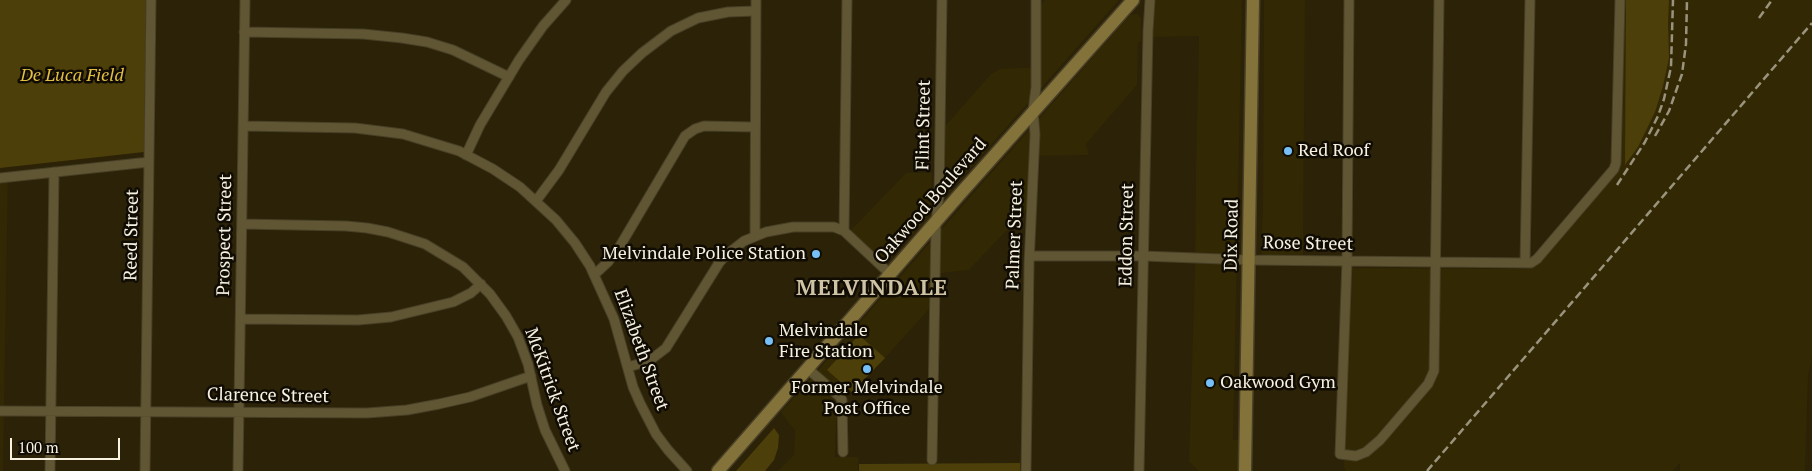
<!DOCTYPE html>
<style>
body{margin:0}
#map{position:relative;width:1812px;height:471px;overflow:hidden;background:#2b2207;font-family:"PT Serif",serif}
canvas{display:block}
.scale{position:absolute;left:10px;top:438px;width:110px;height:22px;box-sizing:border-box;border:2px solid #f6f1e1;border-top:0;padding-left:6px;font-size:15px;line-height:18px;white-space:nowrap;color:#f6f1e1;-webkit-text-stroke:4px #100c03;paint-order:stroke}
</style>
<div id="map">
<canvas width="1812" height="471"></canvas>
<div class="scale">100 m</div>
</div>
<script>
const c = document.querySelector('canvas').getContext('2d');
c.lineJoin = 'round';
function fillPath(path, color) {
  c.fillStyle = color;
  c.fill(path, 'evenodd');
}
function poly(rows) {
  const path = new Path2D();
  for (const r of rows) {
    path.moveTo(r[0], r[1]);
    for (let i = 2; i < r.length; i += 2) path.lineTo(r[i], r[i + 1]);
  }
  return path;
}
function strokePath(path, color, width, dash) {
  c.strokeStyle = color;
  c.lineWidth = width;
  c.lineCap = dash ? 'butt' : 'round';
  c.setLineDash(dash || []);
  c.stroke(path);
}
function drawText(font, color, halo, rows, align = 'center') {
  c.font = font + ' "PT Serif",serif';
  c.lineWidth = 5;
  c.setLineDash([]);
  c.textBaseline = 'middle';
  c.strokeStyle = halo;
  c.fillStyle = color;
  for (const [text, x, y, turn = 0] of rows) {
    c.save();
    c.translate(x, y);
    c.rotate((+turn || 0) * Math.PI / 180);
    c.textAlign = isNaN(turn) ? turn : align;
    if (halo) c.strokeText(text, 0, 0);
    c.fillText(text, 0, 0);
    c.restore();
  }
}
fillPath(poly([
 [1045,0,1119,0,951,190,943,186,945,126,991,74,1000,69,1040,67,1041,5],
 [1154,0,1242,0,1233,440,1246,440,1245,471,1199,471,1189,462,1195,268,1196,169,1199,36,1152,37],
 [1264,0,1305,0,1303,255,1262,255,1261,252,1263,204],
 [1620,0,1812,0,1812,357,1808,375,1805,471,1680,471,1680,463,1673,471,1346,471,1344,467,1348,268,1528,269,1615,166],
 [1137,14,1141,18,1141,41,1138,43,1137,85,1086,144,1089,155,1031,156,1027,209,969,270,934,274,932,306,885,358,837,406,835,457,858,457,858,471,778,471,794,455,795,431,781,412,1130,15],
 [906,173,932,173,932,209,929,217,888,261,884,262,856,237,851,230],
 [8,177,3,471,0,471,0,178]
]), '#322803');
fillPath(poly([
 [0,0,146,0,144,152,0,168],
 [1626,0,1669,0,1668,22,1669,58,1663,86,1655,112,1638,147,1625,165],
 [859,335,885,358,852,392,827,370],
 [774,428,779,435,778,448,774,460,765,471,736,471],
 [1020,463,1020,471,859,471,859,464]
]), '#4d3f09');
const minor = poly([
 [847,0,844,231,890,274],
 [1349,0,1347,261,1340,454,1356,456,1366,452,1380,440,1428,384,1434,371,1439,0],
 [244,32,363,34,402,38,427,42,453,50,509,77],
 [243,126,355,128,403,134,459,151,493,169,520,187,556,220,575,243,590,266,614,319,633,387,640,403,656,434,668,450,687,471],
 [466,155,480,125,519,60,543,26,566,0],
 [0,178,149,162],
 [536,201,559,170,606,92,623,71,642,53,671,31,698,18,728,12,756,11],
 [242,224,346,226,367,228,388,232,425,244,463,267,490,294,506,316,518,337,528,364,537,405,545,430,565,471],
 [755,235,756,0],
 [1030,256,1143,256,1249,260,1531,263,1537,259,1614,169,1616,163,1620,0],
 [1525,263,1530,0],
 [594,275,608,262,620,246,685,136,695,129,704,126,754,127],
 [241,319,358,320,391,317,453,302,471,293,481,284],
 [628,367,649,361,666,348,719,263,726,255,744,241,766,232,793,227,834,227,844,231],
 [808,369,839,396,842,400,843,452],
 [0,411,367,413,407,410,439,404,470,397,531,376],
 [932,460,936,222,939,195,942,0],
 [50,471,54,172],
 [145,471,151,0],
 [238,471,245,0],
 [1026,471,1029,264,1035,134,1033,111,1036,87,1036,0],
 [1139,471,1148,31,1150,0]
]);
const secondary = poly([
 [718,471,960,194,1133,0],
 [1245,471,1253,0]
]);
strokePath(minor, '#473f26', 11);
strokePath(secondary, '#473f26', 15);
strokePath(minor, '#605634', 9);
strokePath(secondary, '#83723a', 12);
strokePath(poly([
 [1759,18,1772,0],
 [1655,136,1669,111,1682,74,1686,44,1687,0],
 [1617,185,1645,142,1658,116,1664,99,1671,67,1673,0],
 [1427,471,1812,23]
]), '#9a937e', 2.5, [8, 4]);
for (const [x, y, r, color] of [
 [1288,151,5,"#76c0f7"],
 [816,254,5,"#76c0f7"],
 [769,341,5,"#76c0f7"],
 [867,369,5,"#76c0f7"],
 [1210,383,5,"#76c0f7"]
]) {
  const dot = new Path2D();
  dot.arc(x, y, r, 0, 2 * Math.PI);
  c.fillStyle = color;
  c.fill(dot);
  strokePath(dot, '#100c03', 2);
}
drawText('italic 18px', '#e3bf42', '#100c03', [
 ["De Luca Field",72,76]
]);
drawText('18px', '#f6f1e1', '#100c03', [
 ["Flint Street",924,125,-89],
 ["Oakwood Boulevard",931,201,-49],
 ["Reed Street",132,235,-89],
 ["Prospect Street",225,235,-89],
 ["Palmer Street",1015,235,-88],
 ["Eddon Street",1127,235,-89],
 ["Dix Road",1232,235,-89],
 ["Rose Street",1308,244,1],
 ["Elizabeth Street",641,350,70],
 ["McKitrick Street",552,390,70],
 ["Clarence Street",268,396,1]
]);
drawText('18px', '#f6f1e1', '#100c03', [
 ["Red Roof",1298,151],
 ["Melvindale Police Station",806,254,"right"],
 ["Melvindale",779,331],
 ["Fire Station",779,352],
 ["Oakwood Gym",1220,383],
 ["Former Melvindale",867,388,"center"],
 ["Post Office",867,409,"center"]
], 'left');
c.letterSpacing = '1px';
drawText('bold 22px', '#cec3a4', '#100c03', [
 ["MELVINDALE",872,289]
]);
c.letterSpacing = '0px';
</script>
